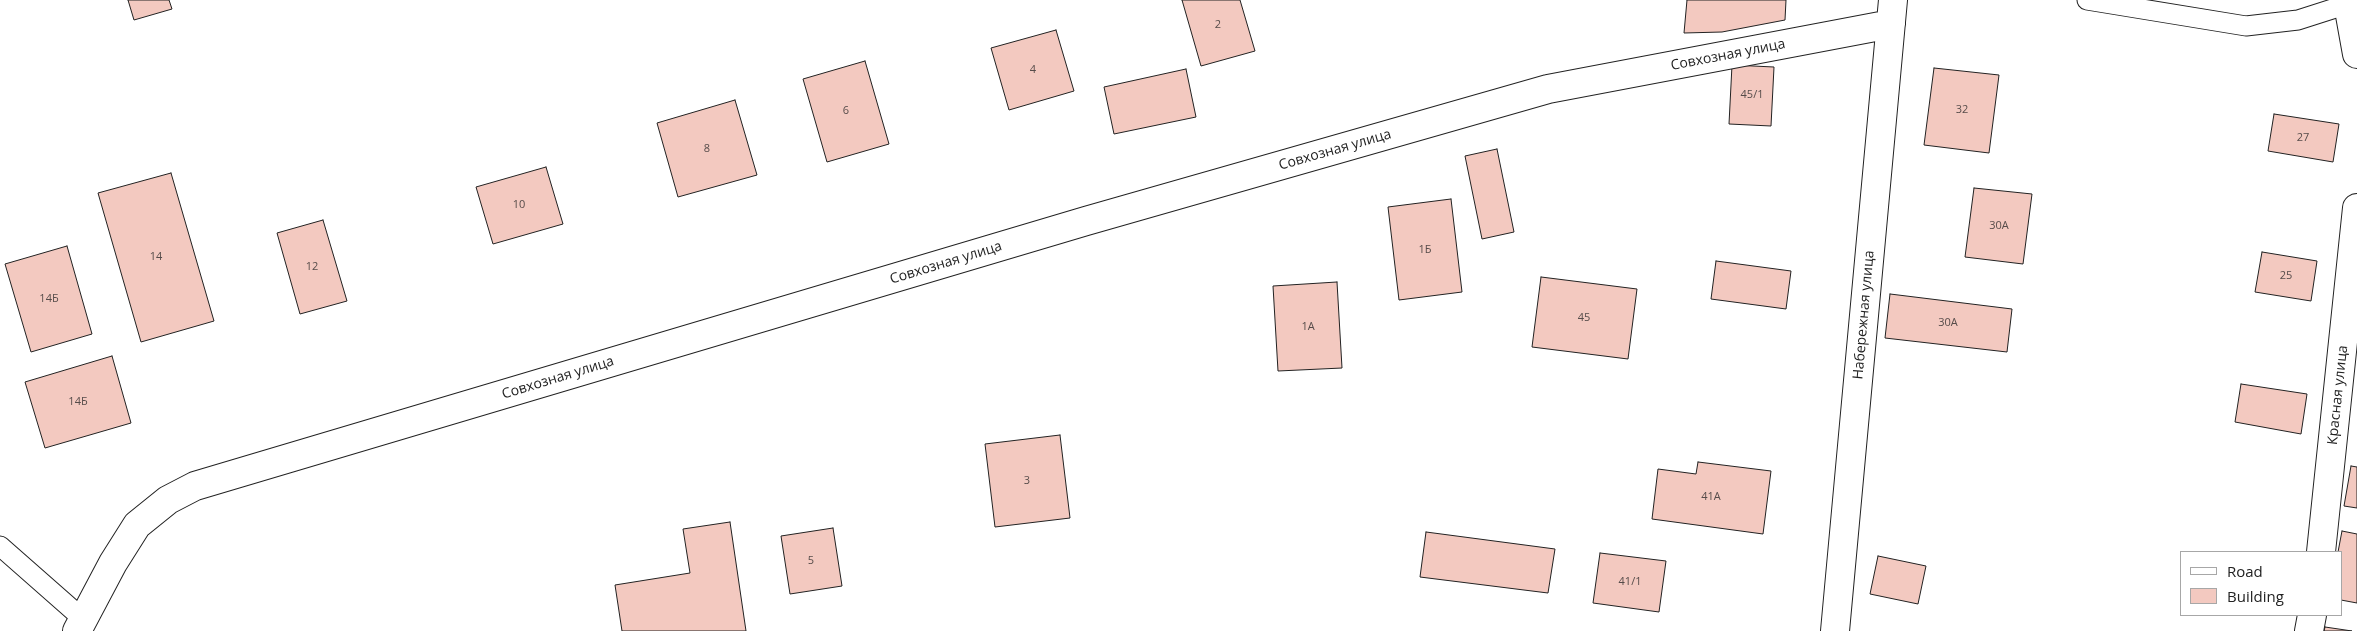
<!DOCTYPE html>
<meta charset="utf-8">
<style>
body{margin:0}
#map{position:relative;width:2357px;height:631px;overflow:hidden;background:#fff;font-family:"Open Sans",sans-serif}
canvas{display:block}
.legend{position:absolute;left:2180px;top:551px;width:162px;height:65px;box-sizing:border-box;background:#fff;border:1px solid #a7a7a7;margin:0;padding:6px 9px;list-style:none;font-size:15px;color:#222}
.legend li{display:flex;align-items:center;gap:10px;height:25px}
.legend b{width:25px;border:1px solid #a7a7a7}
</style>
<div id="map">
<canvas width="2357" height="631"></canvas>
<ul class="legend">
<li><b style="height:6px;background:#fff"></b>Road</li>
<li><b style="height:14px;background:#f3c9c0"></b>Building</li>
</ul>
</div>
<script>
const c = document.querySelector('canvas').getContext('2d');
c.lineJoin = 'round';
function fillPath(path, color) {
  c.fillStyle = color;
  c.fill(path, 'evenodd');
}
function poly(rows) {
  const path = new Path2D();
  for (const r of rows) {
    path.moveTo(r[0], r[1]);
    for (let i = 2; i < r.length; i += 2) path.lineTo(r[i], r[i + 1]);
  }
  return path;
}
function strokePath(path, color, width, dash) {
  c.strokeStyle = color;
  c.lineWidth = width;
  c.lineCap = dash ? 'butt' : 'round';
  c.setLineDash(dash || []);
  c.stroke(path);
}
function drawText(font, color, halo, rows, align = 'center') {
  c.font = font + ' "Open Sans",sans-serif';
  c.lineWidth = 4;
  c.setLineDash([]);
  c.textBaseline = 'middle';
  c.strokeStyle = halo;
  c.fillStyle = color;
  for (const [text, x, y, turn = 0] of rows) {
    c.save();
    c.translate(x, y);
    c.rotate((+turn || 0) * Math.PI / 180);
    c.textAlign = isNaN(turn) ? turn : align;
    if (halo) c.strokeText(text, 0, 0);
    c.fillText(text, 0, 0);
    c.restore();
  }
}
const building = poly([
 [128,0,169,0,172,9,134,20,128,0],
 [1182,0,1240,0,1255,51,1201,66,1182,0],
 [1687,0,1786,0,1785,20,1722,32,1684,33,1687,0],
 [1056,30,1074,91,1009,110,991,48,1056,30],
 [865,61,889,144,827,162,803,79,865,61],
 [1732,65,1774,67,1771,126,1729,124,1732,65],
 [1934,68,1999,75,1989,153,1924,145,1934,68],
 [1186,69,1196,117,1114,134,1104,87,1186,69],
 [735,100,757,175,678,197,657,123,735,100],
 [2274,114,2339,124,2333,162,2268,151,2274,114],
 [1497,149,1514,232,1482,239,1465,156,1497,149],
 [546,167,563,224,493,244,476,187,546,167],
 [171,173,214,321,141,342,98,193,171,173],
 [1974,188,2032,194,2023,264,1965,257,1974,188],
 [1451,199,1462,292,1399,300,1388,207,1451,199],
 [323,220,347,301,300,314,277,233,323,220],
 [67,246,92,334,31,352,5,264,67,246],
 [2262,252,2317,261,2311,301,2255,292,2262,252],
 [1716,261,1791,271,1786,309,1711,299,1716,261],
 [1541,277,1637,289,1628,359,1532,347,1541,277],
 [1337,282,1342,368,1278,371,1273,286,1337,282],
 [1890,294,2012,309,2007,352,1885,338,1890,294],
 [112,356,131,423,45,448,25,382,112,356],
 [2241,384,2307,394,2301,434,2235,422,2241,384],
 [1060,435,1070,518,995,527,985,444,1060,435],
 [1698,462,1771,471,1763,534,1652,519,1658,469,1696,474,1698,462],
 [2351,466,2357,467,2357,508,2344,506,2351,466],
 [730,522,746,631,622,631,615,585,690,573,683,529,730,522],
 [833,528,842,586,790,594,781,536,833,528],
 [2342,531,2357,534,2357,603,2341,600,2341,552,2338,552,2342,531],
 [1426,532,1555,549,1548,593,1420,577,1426,532],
 [1600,553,1666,561,1659,612,1593,603,1600,553],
 [1878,556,1926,566,1918,604,1870,594,1878,556],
 [2325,627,2352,631,2324,631,2325,627]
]);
fillPath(building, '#f3c9c0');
strokePath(building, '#222', 1);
const lane = poly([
 [2087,0,2246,26,2298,20,2348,4,2356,0],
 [0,546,83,619]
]);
const street = poly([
 [2348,4,2357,54],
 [2321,552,2357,208],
 [77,631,113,563,137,525,168,500,195,486,1086,221,1548,89,1891,24],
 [1835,631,1893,0],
 [2309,631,2312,615]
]);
strokePath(lane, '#222', 21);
strokePath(street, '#222', 30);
strokePath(lane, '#fff', 19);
strokePath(street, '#fff', 28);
drawText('11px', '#564c4a', null, [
 ["2",1218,25],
 ["4",1033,70],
 ["45/1",1752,95],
 ["32",1962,110],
 ["6",846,111],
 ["27",2303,138],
 ["8",707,149],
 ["10",519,205],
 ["30А",1999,226],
 ["1Б",1425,250],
 ["14",156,257],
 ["12",312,267],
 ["25",2286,276],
 ["14Б",49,299],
 ["45",1584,318],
 ["30А",1948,323],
 ["1А",1308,327],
 ["14Б",78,402],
 ["3",1027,481],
 ["41А",1711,497],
 ["5",811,561],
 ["41/1",1630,582]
]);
drawText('14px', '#222', '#fff', [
 ["Совхозная улица",1728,55,-11],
 ["Совхозная улица",1335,150,-16],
 ["Совхозная улица",946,263,-17],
 ["Набережная улица",1864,315,-85],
 ["Совхозная улица",558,378,-17],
 ["Красная улица",2338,395,-84]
]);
</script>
